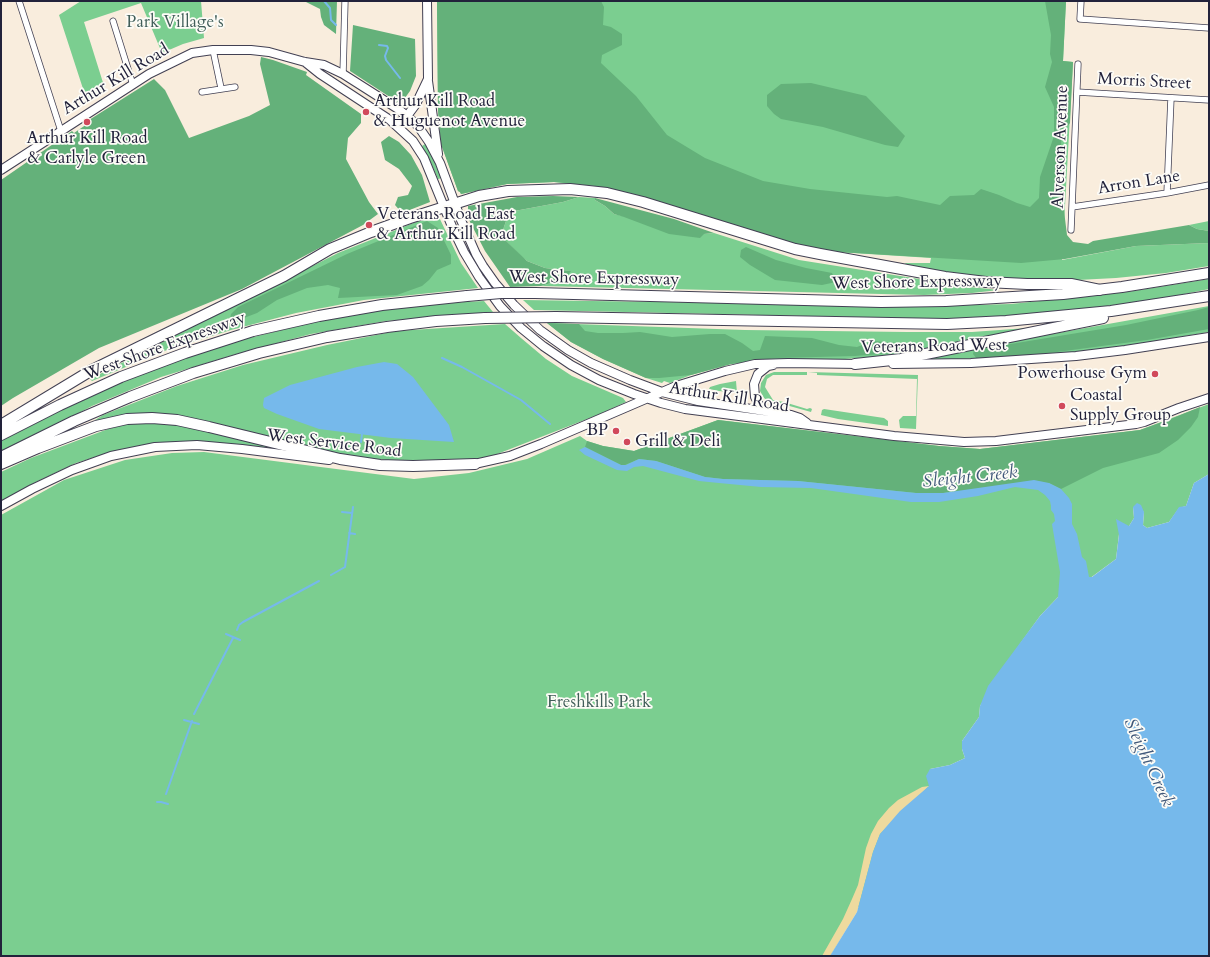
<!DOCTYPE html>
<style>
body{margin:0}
#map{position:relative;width:1210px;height:957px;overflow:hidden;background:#f9eddd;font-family:Cardo,serif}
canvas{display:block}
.frame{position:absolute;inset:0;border:2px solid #22223b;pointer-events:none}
</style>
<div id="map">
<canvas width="1210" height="957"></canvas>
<div class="frame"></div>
</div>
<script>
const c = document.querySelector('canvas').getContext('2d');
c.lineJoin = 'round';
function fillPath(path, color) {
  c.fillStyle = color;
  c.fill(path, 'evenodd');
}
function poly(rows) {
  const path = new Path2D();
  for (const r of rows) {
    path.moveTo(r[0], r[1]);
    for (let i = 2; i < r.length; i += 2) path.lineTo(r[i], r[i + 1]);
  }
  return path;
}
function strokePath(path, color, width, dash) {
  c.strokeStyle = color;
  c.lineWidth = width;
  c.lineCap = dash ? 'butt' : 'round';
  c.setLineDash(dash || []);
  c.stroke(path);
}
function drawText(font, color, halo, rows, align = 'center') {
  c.font = font + ' Cardo,serif';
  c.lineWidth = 3.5;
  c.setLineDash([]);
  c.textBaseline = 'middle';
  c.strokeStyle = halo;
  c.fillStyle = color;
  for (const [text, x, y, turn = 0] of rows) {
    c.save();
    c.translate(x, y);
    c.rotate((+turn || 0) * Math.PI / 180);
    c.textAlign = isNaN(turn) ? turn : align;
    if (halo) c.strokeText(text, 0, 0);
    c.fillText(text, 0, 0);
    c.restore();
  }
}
fillPath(poly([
 [81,1,201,1,204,38,183,44,162,53,141,3,84,22,105,89,87,101,59,15],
 [437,1,1066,1,1063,61,1073,62,1062,260,1136,246,1209,243,1209,266,1166,273,1116,278,1058,281,996,279,900,267,906,263,930,263,931,258,822,251,637,195,596,186,554,182,507,184,461,194,460,192,458,191,441,144,438,110],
 [425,144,435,160,442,178,438,179,431,163,422,146],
 [579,197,595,198,595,200,605,206,614,214,704,234,714,233,799,260,970,287,999,290,972,293,924,295,541,286,565,279,570,271,545,268,527,261,522,257,501,236,509,212,563,202],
 [436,214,438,215,461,263,478,288,364,300,296,313,231,330,167,350,92,381,90,379,338,253],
 [1209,221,1209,231,1197,229,1189,225],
 [1209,279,1209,289,1165,298,1092,308,1011,316,943,319,534,310,523,300,937,306,1011,304,1127,292],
 [484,301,493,312,386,321,311,334,233,355,161,377,92,406,1,454,1,440,90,395,157,368,229,343,310,323,386,309,464,302],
 [1209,306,1209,332,1119,347,1056,356,924,360,923,357],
 [547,323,745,330,907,332,972,332,1055,326,899,355,845,359,775,359,731,364,691,375,670,383,664,381,662,383,646,378,603,359,571,342],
 [505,324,521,338,546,359,572,376,623,398,626,402,600,414,487,458,419,463,365,458,299,446,174,417,96,423,95,420,103,415,177,386,243,365,327,345,396,331],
 [774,372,807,372,807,375,773,375,767,379,765,387,773,400,784,402,807,409,810,408,812,409,811,412,786,405,770,402,764,398,760,391,761,383,766,375],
 [808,372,918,375,916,429,900,428,899,420,903,416,916,416,917,379,817,375,817,373],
 [736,381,737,393,719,391,709,389,710,387,720,384],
 [1209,404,1209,474,1194,483,1186,506,1179,508,1169,522,1147,528,1143,525,1144,512,1133,507,1134,518,1129,526,1119,534,1116,559,1074,590,1058,597,1040,616,1022,641,980,706,979,717,962,741,962,749,965,758,950,765,930,769,929,786,830,956,1,956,1,515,64,480,125,460,172,453,204,452,414,479,469,473,527,459,580,436,587,441,603,446,634,451,718,420,939,446,980,449,1140,430],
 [824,409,884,418,888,421,888,426,838,419,821,415,822,410],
 [139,421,168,422,277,448,278,450,210,442,165,443,114,451,76,463,36,482,1,502,1,472,31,458,108,429]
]), '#7bce90');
fillPath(poly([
 [304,1,337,1,336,34,324,25,321,17,320,9],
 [437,1,601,1,604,7,603,25,611,27,622,34,622,45,602,55,601,63,636,96,667,135,705,158,763,181,810,189,887,197,897,196,940,205,950,196,974,195,981,189,999,195,1017,203,1030,207,1039,198,1040,177,1054,136,1054,107,1045,87,1052,62,1050,54,1051,35,1045,1,1066,1,1063,61,1073,62,1070,123,1062,133,1059,170,1067,235,1073,242,1088,244,1093,241,1189,225,1197,229,1209,231,1209,243,1136,246,1065,259,1021,263,822,251,779,241,637,195,596,186,554,182,507,184,461,194,460,192,458,191,441,144,438,110],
 [353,25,415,39,416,76,410,91,402,102,400,101,399,103,350,71],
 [261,57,273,60,307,72,306,75,361,114,361,123,348,138,346,159,369,202,378,214,363,225,242,289,99,348,13,398,1,406,1,180,72,131,74,133,90,122,89,120,154,79,165,90,189,138,249,116,270,105,260,64],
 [811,83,866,96,905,136,898,147,885,145,823,127,781,119,774,114,767,106,767,95,781,84],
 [389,136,399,142,411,155,422,175,430,202,402,213,395,205,398,197,408,195,412,186,399,169,385,160,381,142],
 [553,196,579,197,563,202,509,212,501,236,527,261,545,268,571,271,565,279,541,286,510,287,485,251,468,218,468,206,517,197],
 [595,198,674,219,714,233,704,234,700,238,669,234,624,217,614,214,605,206,595,200],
 [427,221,438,228,451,255,451,264,437,270,429,280,422,286,397,295,338,298,340,288,328,285,307,288,277,300,257,313,236,321,230,319,231,314,238,307,347,254],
 [746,247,776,260,806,268,832,273,836,282,822,285,775,280,750,265,740,257,741,250],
 [1209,307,1209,329,1147,340,1042,354,977,359,973,354,974,350,1126,325,1198,310],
 [547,323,579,324,585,331,598,333,623,333,640,332,672,337,710,334,725,334,742,343,753,351,760,350,765,336,812,338,839,345,857,347,873,341,896,343,905,348,894,353,855,356,776,358,731,364,691,375,659,378,646,378,603,359,571,342],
 [1200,407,1198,417,1191,427,1178,440,1159,453,1103,468,1061,489,1049,483,943,493,916,493,798,481,723,479,705,477,656,461,639,459,625,465,621,465,585,447,587,441,603,446,634,451,718,420,939,446,980,449,1140,430,1173,418]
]), '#64b17a');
fillPath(poly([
 [929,786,880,834,873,852,857,912,830,956,822,956,843,919,852,899,858,885,866,848,871,834,878,821,889,808,898,800,922,787]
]), '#eeda9e');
fillPath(poly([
 [384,362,397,364,413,377,449,425,454,442,391,438,319,429,277,414,264,408,263,405,264,398,290,385,357,367],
 [585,447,621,465,626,465,639,459,656,461,705,477,723,479,798,481,916,493,943,493,1034,480,1049,483,1061,489,1069,498,1072,504,1072,524,1077,534,1082,557,1086,561,1089,577,1092,577,1116,559,1119,535,1116,519,1129,526,1134,518,1133,507,1137,503,1141,505,1144,512,1143,525,1147,528,1169,522,1179,507,1186,506,1194,483,1209,474,1209,956,830,956,857,912,873,852,880,834,900,811,929,786,926,776,930,769,950,765,965,758,962,749,962,741,979,717,980,706,988,686,1040,616,1058,597,1060,572,1052,524,1055,521,1054,514,1051,510,1051,506,1050,501,1045,495,1038,490,1015,487,978,496,939,502,911,502,811,488,761,487,719,483,699,481,643,466,634,467,627,471,617,470,585,455,579,450]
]), '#76b9eb');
strokePath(poly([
 [324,1,330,8,331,20,336,25],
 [379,45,387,46,388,48,385,56,386,60,400,78],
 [442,358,462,367,521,400,550,424],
 [361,442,362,434],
 [342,512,352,513],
 [349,533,355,534],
 [331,575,345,567,353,507],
 [237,630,239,625,243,622,319,581],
 [226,634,240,640],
 [194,714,233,638],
 [184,720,199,724],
 [166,794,192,721],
 [157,802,161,802,168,804]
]), '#76b9eb', 2);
const street = poly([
 [19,1,61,131],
 [1081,1,1080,19,1209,28],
 [113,21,133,85],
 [213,50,221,88],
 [343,74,345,1],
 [202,92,235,87],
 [1077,92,1209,100],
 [1167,193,1171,98],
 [1072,207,1167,193,1209,185],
 [1071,230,1078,64]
]);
const secondary = poly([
 [305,62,320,74,390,120,413,141,424,158,453,229,464,252,479,277,500,306,521,328,543,346,571,365,599,380,634,394,661,403,685,409,894,436,964,442,996,441,1136,424,1144,422,1179,408,1209,398],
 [428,81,438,154],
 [396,125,407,116,416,104,428,79,427,1],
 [1,170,149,74,192,53,213,50,251,50,269,52,305,62,324,65,343,74,398,109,407,116,418,126,429,142,440,163,461,220,476,254,483,266,495,283,514,305,540,330,568,350,591,363,630,380,662,392,698,401,791,415,800,418,807,423],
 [893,364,971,363,1076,356,1125,350,1209,337],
 [762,410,755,397,754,384,758,374,768,366,773,365],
 [470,465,510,456,541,444,676,386,725,371,755,364,788,363,860,364],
 [1,506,32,489,72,470,111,456,155,447,197,445,242,449,329,460]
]);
const highway = poly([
 [535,293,881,302,946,301,1063,294,1122,287,1209,273],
 [556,317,947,324,1006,321,1111,311,1209,296],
 [855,364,901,359,1103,318],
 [1,425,92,370,284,276,330,249,371,232,410,218,479,196,508,191,570,189,607,193,643,202,795,249,820,254,945,277,986,282,1027,284,1071,284,1100,290],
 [1,435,60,405,121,377,185,353,253,331,319,316,382,305,467,296],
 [1,457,74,421,130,397,193,373,259,353,327,337,387,327,436,321,485,318],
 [1,464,38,448,96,426,127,419,152,418,177,420,209,427,340,459,380,465,413,466,475,464]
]);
strokePath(street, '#424053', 7);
strokePath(secondary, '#424053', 10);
strokePath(highway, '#424053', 12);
strokePath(street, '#fff', 5.5);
strokePath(secondary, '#fff', 8);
strokePath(highway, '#fff', 10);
const highwayBridge = poly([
 [467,296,501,293,535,293],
 [485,318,556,317]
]);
strokePath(highwayBridge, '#424053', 12, []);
strokePath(highwayBridge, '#fff', 10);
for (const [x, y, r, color] of [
 [366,112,4,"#d1495b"],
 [87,122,4,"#d1495b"],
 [369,225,4,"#d1495b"],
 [1155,374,4,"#d1495b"],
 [1062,406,4,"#d1495b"],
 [616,431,4,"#d1495b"],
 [627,442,4,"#d1495b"]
]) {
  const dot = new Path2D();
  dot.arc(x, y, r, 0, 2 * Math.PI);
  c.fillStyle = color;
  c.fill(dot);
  strokePath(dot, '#fdfcf7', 1.5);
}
drawText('17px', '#415e59', '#fdfcf7', [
 ["Park Village's",175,23],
 ["Freshkills Park",599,703]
]);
drawText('17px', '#22223b', '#fdfcf7', [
 ["Arthur Kill Road",116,80,-31],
 ["Morris Street",1144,82,3],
 ["Alverson Avenue",1061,147,-88],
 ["Arron Lane",1139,183,-9],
 ["West Shore Expressway",594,279,1],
 ["West Shore Expressway",917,283,-1],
 ["West Shore Expressway",165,347,-20],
 ["Veterans Road West",934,347,-1],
 ["Arthur Kill Road",729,398,9],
 ["West Service Road",334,444,7]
]);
drawText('17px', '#22223b', '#fdfcf7', [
 ["Arthur Kill Road",374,102],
 ["& Huguenot Avenue",374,122],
 ["Arthur Kill Road",87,139,"center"],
 ["& Carlyle Green",87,159,"center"],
 ["Veterans Road East",377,215],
 ["& Arthur Kill Road",377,235],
 ["Powerhouse Gym",1147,374,"right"],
 ["Coastal",1070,396],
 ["Supply Group",1070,416],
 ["BP",608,431,"right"],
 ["Grill & Deli",635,442]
], 'left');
drawText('italic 18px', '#3f5779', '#fdfcf7', [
 ["Sleight Creek",970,478,-6],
 ["Sleight Creek",1148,763,65]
]);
</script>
